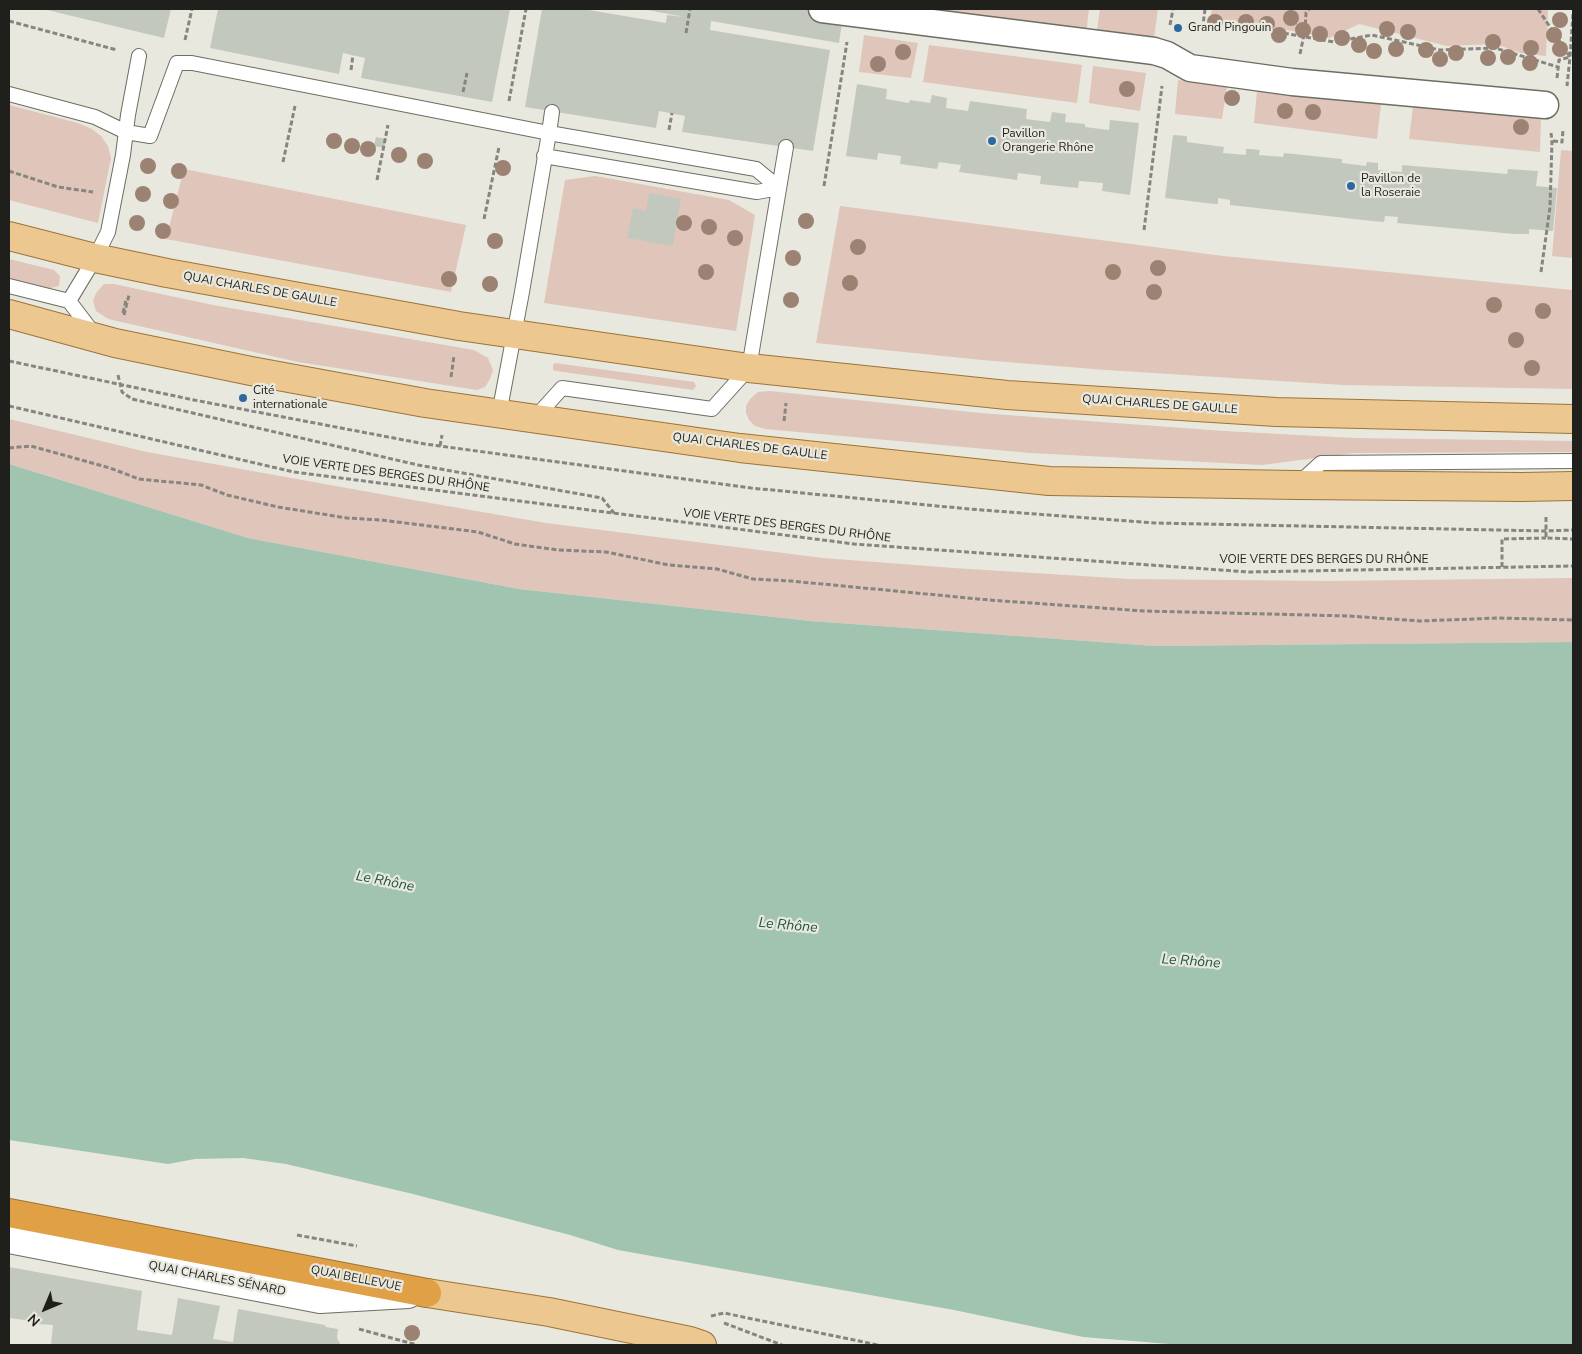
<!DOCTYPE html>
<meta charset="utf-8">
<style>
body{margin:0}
#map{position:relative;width:1582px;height:1354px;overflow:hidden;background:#e9e8df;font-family:"Nunito Sans",sans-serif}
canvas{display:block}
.frame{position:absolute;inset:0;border:10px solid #1f1f1c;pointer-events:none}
.north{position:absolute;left:20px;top:1284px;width:50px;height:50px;-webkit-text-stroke:4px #e9e8df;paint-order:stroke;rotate:225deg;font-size:14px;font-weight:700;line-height:20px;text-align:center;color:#1f1f1c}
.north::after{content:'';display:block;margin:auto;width:18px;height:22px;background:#1f1f1c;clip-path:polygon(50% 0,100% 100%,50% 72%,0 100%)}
</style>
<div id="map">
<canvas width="1582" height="1354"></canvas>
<div class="frame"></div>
<div class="north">N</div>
</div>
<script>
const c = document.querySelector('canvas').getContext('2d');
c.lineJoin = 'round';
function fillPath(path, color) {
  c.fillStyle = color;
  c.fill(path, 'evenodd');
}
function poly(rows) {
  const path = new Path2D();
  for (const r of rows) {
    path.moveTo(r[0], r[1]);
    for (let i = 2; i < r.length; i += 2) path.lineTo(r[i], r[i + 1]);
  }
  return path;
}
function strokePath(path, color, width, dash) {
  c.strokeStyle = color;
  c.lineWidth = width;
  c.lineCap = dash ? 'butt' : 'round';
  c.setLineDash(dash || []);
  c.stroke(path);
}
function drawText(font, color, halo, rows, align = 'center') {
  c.font = font + ' "Nunito Sans",sans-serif';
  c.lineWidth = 4.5;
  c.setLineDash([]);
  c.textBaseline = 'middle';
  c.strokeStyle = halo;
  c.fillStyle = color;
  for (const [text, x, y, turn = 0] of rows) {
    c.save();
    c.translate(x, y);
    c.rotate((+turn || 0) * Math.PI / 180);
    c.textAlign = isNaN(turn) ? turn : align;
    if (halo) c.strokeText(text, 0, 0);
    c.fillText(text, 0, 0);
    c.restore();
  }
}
fillPath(poly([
 [933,9,1089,9,1086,35,932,16],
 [1100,9,1158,9,1153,45,1096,37],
 [1212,9,1548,9,1546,56,1521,53,1495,44,1447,46,1359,24,1330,38,1249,23,1210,18],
 [864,35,918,43,911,78,859,72],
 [929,45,1082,65,1077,103,923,82],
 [1093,66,1146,73,1140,111,1089,103],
 [1178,80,1227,87,1222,119,1175,114],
 [1257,91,1381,104,1377,139,1254,123],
 [9,105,78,123,92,129,101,136,108,146,111,158,98,223,9,200],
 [1413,106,1541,115,1540,152,1409,139],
 [1561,150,1573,151,1573,258,1552,256],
 [184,169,466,225,451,292,166,239],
 [595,176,729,200,755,215,736,331,544,303,565,180],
 [840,206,1223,256,1573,290,1573,389,1343,385,1106,370,982,360,816,343],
 [9,259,54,270,60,276,59,286,47,289,9,279],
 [104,284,114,284,213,305,474,350,488,358,493,370,490,379,485,387,477,390,298,362,108,319,96,311,93,301,96,293],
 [555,363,694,382,696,386,693,390,556,371,553,370,553,365],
 [770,391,980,413,1224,431,1355,438,1573,441,1573,452,1354,453,1262,465,1030,453,765,429,755,426,749,420,746,413,746,406,750,399,758,392],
 [9,419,147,452,430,503,546,523,823,558,954,568,1130,579,1330,581,1573,578,1573,642,1155,646,811,621,519,589,248,538,9,464]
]), '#dfc5ba');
fillPath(poly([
 [9,464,248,538,519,589,811,621,1155,646,1573,642,1573,1345,1182,1345,1083,1337,954,1310,618,1250,570,1235,413,1194,286,1164,243,1158,195,1159,168,1164,9,1140]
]), '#a1c4b1');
fillPath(poly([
 [43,9,171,9,164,38],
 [218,9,510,9,492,102,361,78,365,58,343,53,339,74,210,48],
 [542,9,583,9,666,23,667,15,685,17,642,9,844,9,839,43,711,21,710,30,830,50,813,151,682,132,685,116,659,111,656,128,525,107],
 [857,84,887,89,886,99,909,103,910,100,930,103,932,95,947,98,946,108,968,111,970,101,1027,109,1026,119,1050,122,1052,112,1066,114,1065,122,1085,124,1085,127,1109,130,1110,120,1139,123,1130,195,1102,191,1103,183,1079,181,1078,188,1040,184,1041,176,1018,173,1017,180,959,172,961,165,939,162,937,169,900,164,901,156,878,153,877,160,846,156],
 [1173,135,1187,136,1187,142,1224,147,1223,153,1246,155,1246,149,1251,149,1260,150,1259,155,1283,157,1284,153,1342,159,1342,163,1366,166,1367,162,1378,163,1378,170,1402,172,1402,165,1507,174,1508,169,1538,171,1536,186,1557,188,1553,231,1529,229,1529,234,1514,234,1397,223,1398,217,1385,216,1384,222,1372,221,1230,205,1230,200,1218,198,1218,204,1214,204,1165,198],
 [376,137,386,139,384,148,374,146],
 [649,193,681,199,673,246,627,238,633,208,646,211],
 [9,1267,142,1291,137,1330,172,1335,178,1298,220,1306,213,1339,233,1342,238,1309,325,1325,326,1327,338,1329,337,1338,341,1345,51,1345,53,1325,38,1324,32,1321,9,1318]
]), '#c3c8bf');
const lane = poly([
 [9,94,95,117,126,132,150,136,177,63,192,63,549,133,522,292,499,414],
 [552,112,549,133,756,169,779,188],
 [544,156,757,192,779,188],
 [9,286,69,301,95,258,108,232,123,155,128,115,139,56],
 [69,301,94,334],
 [534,419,562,388,712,409,749,368,786,147],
 [1299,483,1321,463,1573,461]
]);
const street = poly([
 [822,9,1154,51,1167,55,1190,68,1292,82,1545,105]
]);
const secondary = poly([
 [9,1239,320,1299,408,1294]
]);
const primary = poly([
 [9,236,95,258,167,273,459,326,749,368,1007,395,1276,412,1573,419],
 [9,314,115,343,251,371,425,403,740,448,1049,481,1297,485,1522,487,1573,486],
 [427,1293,549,1312,690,1341,702,1345]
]);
const highway = poly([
 [9,1213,427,1293]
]);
strokePath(lane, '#6d6d64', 16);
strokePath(street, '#6d6d64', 29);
strokePath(secondary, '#6d6d64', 30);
strokePath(primary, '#9c7437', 30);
strokePath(highway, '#9c7437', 30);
strokePath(poly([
 [1205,9,1203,25,1255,28,1334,42,1372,35,1440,50,1495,48,1558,67],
 [1538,9,1570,57,1567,86],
 [9,21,117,50],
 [1170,25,1173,9],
 [686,33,690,9],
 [185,40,192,9],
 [1300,54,1305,30,1306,13,1309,9],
 [351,70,353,55],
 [1557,78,1559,60,1570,57,1573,14],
 [463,92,467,73],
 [509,101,526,9],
 [669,130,672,113],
 [1553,141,1562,142,1563,130],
 [283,162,295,106],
 [9,171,58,187,93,192],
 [377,180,388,125],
 [824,186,847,42],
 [484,219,499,147],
 [1144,230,1162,86],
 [1541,272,1550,207,1552,141,1551,133],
 [123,313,126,300],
 [124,315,129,295],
 [9,361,194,400,425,444,751,488,969,509,1155,523,1545,531,1573,530],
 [118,375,122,392,132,399,418,465,602,498,614,513],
 [451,377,454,356],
 [9,406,294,472,854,544,1249,572,1573,566],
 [784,421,786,403],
 [440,446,442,435],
 [9,448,31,446,110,468,139,479,201,485,227,495,278,507,347,518,381,520,478,532,515,544,558,550,606,552,669,565,717,569,753,579,791,581,989,600,1144,611,1349,616,1420,621,1499,618,1573,620],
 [1546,517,1546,538,1573,539],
 [1502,567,1502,539,1546,538],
 [297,1235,357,1246],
 [711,1316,724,1313,878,1345],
 [724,1323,782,1345],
 [359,1329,417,1345]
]), '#86857f', 3, [5, 2.5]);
strokePath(lane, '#fff', 14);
strokePath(street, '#fff', 26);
strokePath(secondary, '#fff', 28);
strokePath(primary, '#ecc790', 28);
strokePath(highway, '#e0a146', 28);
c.fillStyle = '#9b8272';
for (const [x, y] of [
 [1291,18],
 [1560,20],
 [1215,22],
 [1246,22],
 [1267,24],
 [1387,29],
 [1303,30],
 [1408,32],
 [1320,34],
 [1279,35],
 [1554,35],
 [1342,38],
 [1493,42],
 [1359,45],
 [1531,48],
 [1396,49],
 [1560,49],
 [1426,50],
 [1374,51],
 [903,52],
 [1456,53],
 [1508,57],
 [1488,58],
 [1440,59],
 [1530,63],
 [878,64],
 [1127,89],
 [1232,98],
 [1285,111],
 [1313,112],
 [1521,127],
 [334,141],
 [352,146],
 [368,149],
 [399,155],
 [425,161],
 [148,166],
 [503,168],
 [179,171],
 [143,194],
 [171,201],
 [806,221],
 [137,223],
 [684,223],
 [709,227],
 [163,231],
 [735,238],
 [495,241],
 [858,247],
 [793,258],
 [1158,268],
 [706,272],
 [1113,272],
 [449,279],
 [850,283],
 [490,284],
 [1154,292],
 [791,300],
 [1494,305],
 [1543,311],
 [1516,340],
 [1532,368],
 [412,1333]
]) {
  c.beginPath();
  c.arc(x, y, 8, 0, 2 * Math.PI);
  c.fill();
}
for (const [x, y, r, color] of [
 [1178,28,5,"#2b69a0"],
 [992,141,5,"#2b69a0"],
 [1351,186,5,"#2b69a0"],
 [243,398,5,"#2b69a0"]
]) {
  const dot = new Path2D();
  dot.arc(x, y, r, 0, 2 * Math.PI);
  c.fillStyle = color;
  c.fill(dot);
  strokePath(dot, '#e9e8df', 2);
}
drawText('12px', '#1f1f1c', '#e9e8df', [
 ["Grand Pingouin",1188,28],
 ["Pavillon",1002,134],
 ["Orangerie Rhône",1002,148],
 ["Pavillon de",1361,179],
 ["la Roseraie",1361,193],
 ["Cité",253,391],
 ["internationale",253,405]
], 'left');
drawText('12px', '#1f1f1c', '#e9e8df', [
 ["QUAI CHARLES DE GAULLE",260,290,10],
 ["QUAI CHARLES DE GAULLE",1160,405,4],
 ["QUAI CHARLES DE GAULLE",750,447,7],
 ["VOIE VERTE DES BERGES DU RHÔNE",386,474,8],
 ["VOIE VERTE DES BERGES DU RHÔNE",787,526,7],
 ["VOIE VERTE DES BERGES DU RHÔNE",1324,560],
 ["QUAI CHARLES SÉNARD",217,1279,11],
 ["QUAI BELLEVUE",356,1279,11]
]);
drawText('italic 14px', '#1b563c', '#e9e8df', [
 ["Le Rhône",385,882,11],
 ["Le Rhône",788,926,5],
 ["Le Rhône",1191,962,4]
]);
</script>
